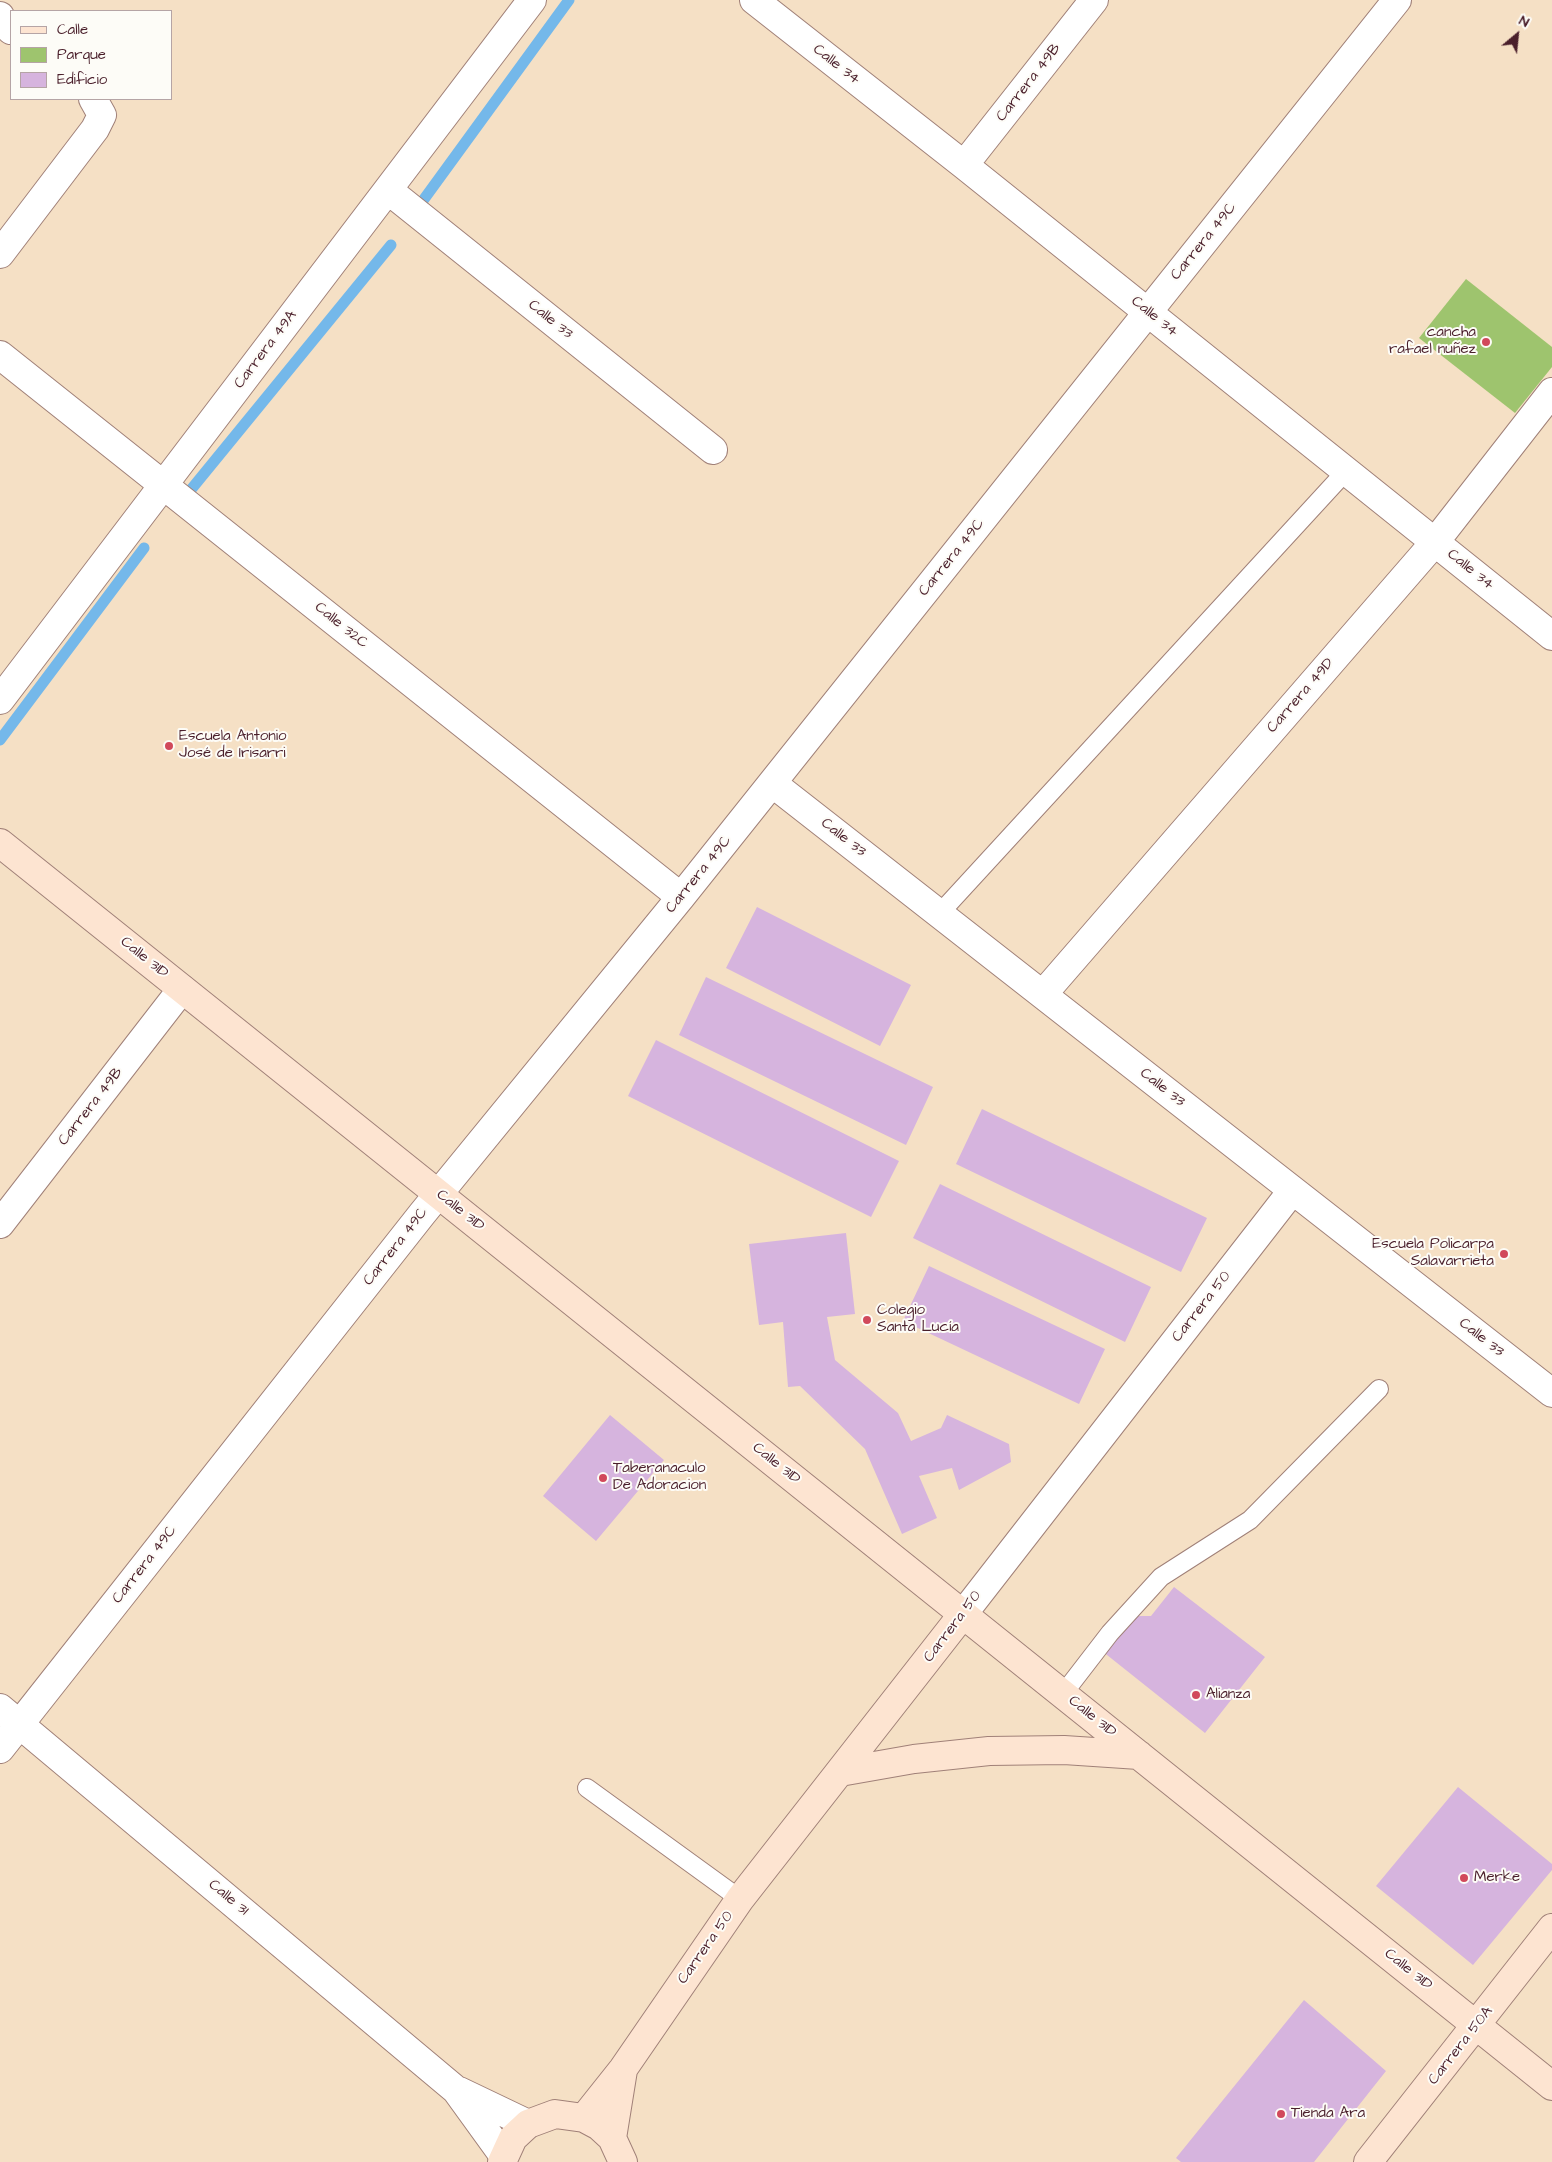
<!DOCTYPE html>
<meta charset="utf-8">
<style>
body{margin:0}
#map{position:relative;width:1552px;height:2162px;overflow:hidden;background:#f5e0c5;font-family:"Architects Daughter",sans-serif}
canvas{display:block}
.legend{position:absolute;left:10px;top:10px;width:162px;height:90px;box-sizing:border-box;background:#fdfcf7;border:1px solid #b5a4a5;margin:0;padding:6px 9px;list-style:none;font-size:15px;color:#4a1f2b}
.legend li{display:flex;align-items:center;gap:10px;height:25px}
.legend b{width:25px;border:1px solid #b5a4a5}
.north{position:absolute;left:1492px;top:10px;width:50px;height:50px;-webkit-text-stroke:4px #fdfcf7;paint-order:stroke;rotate:28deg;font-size:14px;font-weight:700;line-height:20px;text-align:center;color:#4a1f2b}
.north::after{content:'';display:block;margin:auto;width:18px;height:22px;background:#4a1f2b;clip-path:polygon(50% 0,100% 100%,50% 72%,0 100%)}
</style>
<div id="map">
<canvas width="1552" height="2162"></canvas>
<ul class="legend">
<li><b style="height:6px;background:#fde4d1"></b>Calle</li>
<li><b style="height:14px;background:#9ec46e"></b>Parque</li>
<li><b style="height:14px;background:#d6b4de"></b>Edificio</li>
</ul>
<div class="north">N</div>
</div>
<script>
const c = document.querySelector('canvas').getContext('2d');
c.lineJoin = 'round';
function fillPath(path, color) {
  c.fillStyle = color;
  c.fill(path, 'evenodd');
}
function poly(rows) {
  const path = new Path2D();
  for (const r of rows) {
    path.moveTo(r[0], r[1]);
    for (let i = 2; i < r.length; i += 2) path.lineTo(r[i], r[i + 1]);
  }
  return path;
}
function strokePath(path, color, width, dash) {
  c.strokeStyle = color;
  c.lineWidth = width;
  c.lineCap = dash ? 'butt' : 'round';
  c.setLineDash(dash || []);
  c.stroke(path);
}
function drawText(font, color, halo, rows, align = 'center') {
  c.font = font + ' "Architects Daughter",sans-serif';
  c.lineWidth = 4;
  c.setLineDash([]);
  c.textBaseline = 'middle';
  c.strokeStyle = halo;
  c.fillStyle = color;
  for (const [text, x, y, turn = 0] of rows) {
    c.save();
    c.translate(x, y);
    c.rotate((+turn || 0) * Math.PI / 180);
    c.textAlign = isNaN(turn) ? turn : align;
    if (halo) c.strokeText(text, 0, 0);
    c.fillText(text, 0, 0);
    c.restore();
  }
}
fillPath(poly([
 [1466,279,1552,347,1552,367,1515,413,1419,338]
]), '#9ec46e');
strokePath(poly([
 [419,206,569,0],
 [189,492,391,245],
 [0,740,144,548]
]), '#74b8ea', 11);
fillPath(poly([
 [757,907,911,985,880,1046,726,968],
 [706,977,933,1087,906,1145,679,1035],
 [656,1040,899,1161,871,1217,628,1096],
 [982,1109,1207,1218,1181,1272,956,1164],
 [940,1184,1151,1287,1125,1342,913,1238],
 [846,1233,855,1314,827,1317,835,1360,898,1413,911,1441,941,1428,947,1415,1009,1444,1011,1462,959,1490,952,1468,919,1476,937,1518,902,1534,865,1449,800,1386,788,1387,783,1322,759,1325,749,1244],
 [929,1266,1105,1349,1079,1404,903,1321],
 [610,1415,664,1460,596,1541,543,1496],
 [1174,1587,1265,1657,1205,1733,1102,1651,1128,1616,1151,1616],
 [1458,1787,1552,1864,1552,1870,1473,1965,1376,1886],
 [1304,2000,1386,2071,1314,2162,1181,2162,1176,2158]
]), '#d6b4de');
const lane = poly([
 [940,913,1347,470],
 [1063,1694,1110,1633,1161,1577,1250,1520,1379,1389],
 [587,1788,740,1899]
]);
const street = poly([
 [754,0,964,165,1552,636],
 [0,16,4,24,11,30],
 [964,165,1094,0],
 [388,190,713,450],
 [0,254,95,129,102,115,93,99],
 [0,355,681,897],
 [0,700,532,0],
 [772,783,1552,1393],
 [1043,994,1435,542,1552,392],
 [0,1224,182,989],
 [963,1614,1292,1191],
 [0,1708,456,2090,503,2155],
 [0,1749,422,1214,681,897,1397,0],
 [459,2091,528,2124]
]);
const secondary = poly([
 [0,843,1552,2086],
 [840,1772,914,1759,989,1751,1064,1750,1139,1755],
 [584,2118,623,2069,740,1899,963,1614],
 [612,2138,623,2070],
 [502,2162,513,2138,528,2124,555,2114,584,2118,599,2126,612,2138,623,2162],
 [1368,2162,1552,1928]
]);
strokePath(lane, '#a08078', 20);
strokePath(street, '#a08078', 30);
strokePath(secondary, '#a08078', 30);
strokePath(lane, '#fff', 18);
strokePath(street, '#fff', 28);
strokePath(secondary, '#fde4d1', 28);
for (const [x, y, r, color] of [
 [1486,342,5,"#d1495b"],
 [169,746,5,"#d1495b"],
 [1504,1254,5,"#d1495b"],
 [867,1320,5,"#d1495b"],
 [603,1478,5,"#d1495b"],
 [1196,1695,5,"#d1495b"],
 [1464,1878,5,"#d1495b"],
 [1281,2114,5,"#d1495b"]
]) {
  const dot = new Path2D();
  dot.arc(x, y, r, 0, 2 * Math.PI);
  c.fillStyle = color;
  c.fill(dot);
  strokePath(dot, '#fdfcf7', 2);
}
drawText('15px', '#4a1f2b', '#fdfcf7', [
 ["Calle 34",836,65,38],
 ["Carrera 49B",1029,83,-52],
 ["Carrera 49C",1204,242,-51],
 ["Calle 34",1154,317,39],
 ["Calle 33",550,320,39],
 ["Carrera 49A",266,350,-53],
 ["Carrera 49C",952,558,-51],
 ["Calle 34",1470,570,39],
 ["Calle 32C",341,626,39],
 ["Carrera 49D",1301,696,-49],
 ["Calle 33",843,838,38],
 ["Carrera 49C",699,875,-51],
 ["Calle 31D",144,958,39],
 ["Calle 33",1162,1088,38],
 ["Carrera 49B",91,1107,-52],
 ["Calle 31D",460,1211,39],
 ["Carrera 49C",396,1247,-52],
 ["Carrera 50",1202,1307,-52],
 ["Calle 33",1481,1338,38],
 ["Calle 31D",776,1464,39],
 ["Carrera 49C",145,1565,-52],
 ["Carrera 50",953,1627,-53],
 ["Calle 31D",1092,1717,39],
 ["Calle 31",228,1898,40],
 ["Carrera 50",706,1948,-55],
 ["Calle 31D",1408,1970,39],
 ["Carrera 50A",1461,2046,-52]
]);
drawText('15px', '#4a1f2b', '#fdfcf7', [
 ["cancha",1476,333,"right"],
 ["rafael nuñez",1476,350,"right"],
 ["Escuela Antonio",179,737],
 ["José de Irisarri",179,754],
 ["Escuela Policarpa",1494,1245,"right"],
 ["Salavarrieta",1494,1262,"right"],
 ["Colegio",877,1311],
 ["Santa Lucía",877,1328],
 ["Taberanaculo",613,1469],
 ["De Adoracion",613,1486],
 ["Alianza",1206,1695],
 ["Merke",1474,1878],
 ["Tienda Ara",1291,2114]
], 'left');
</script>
